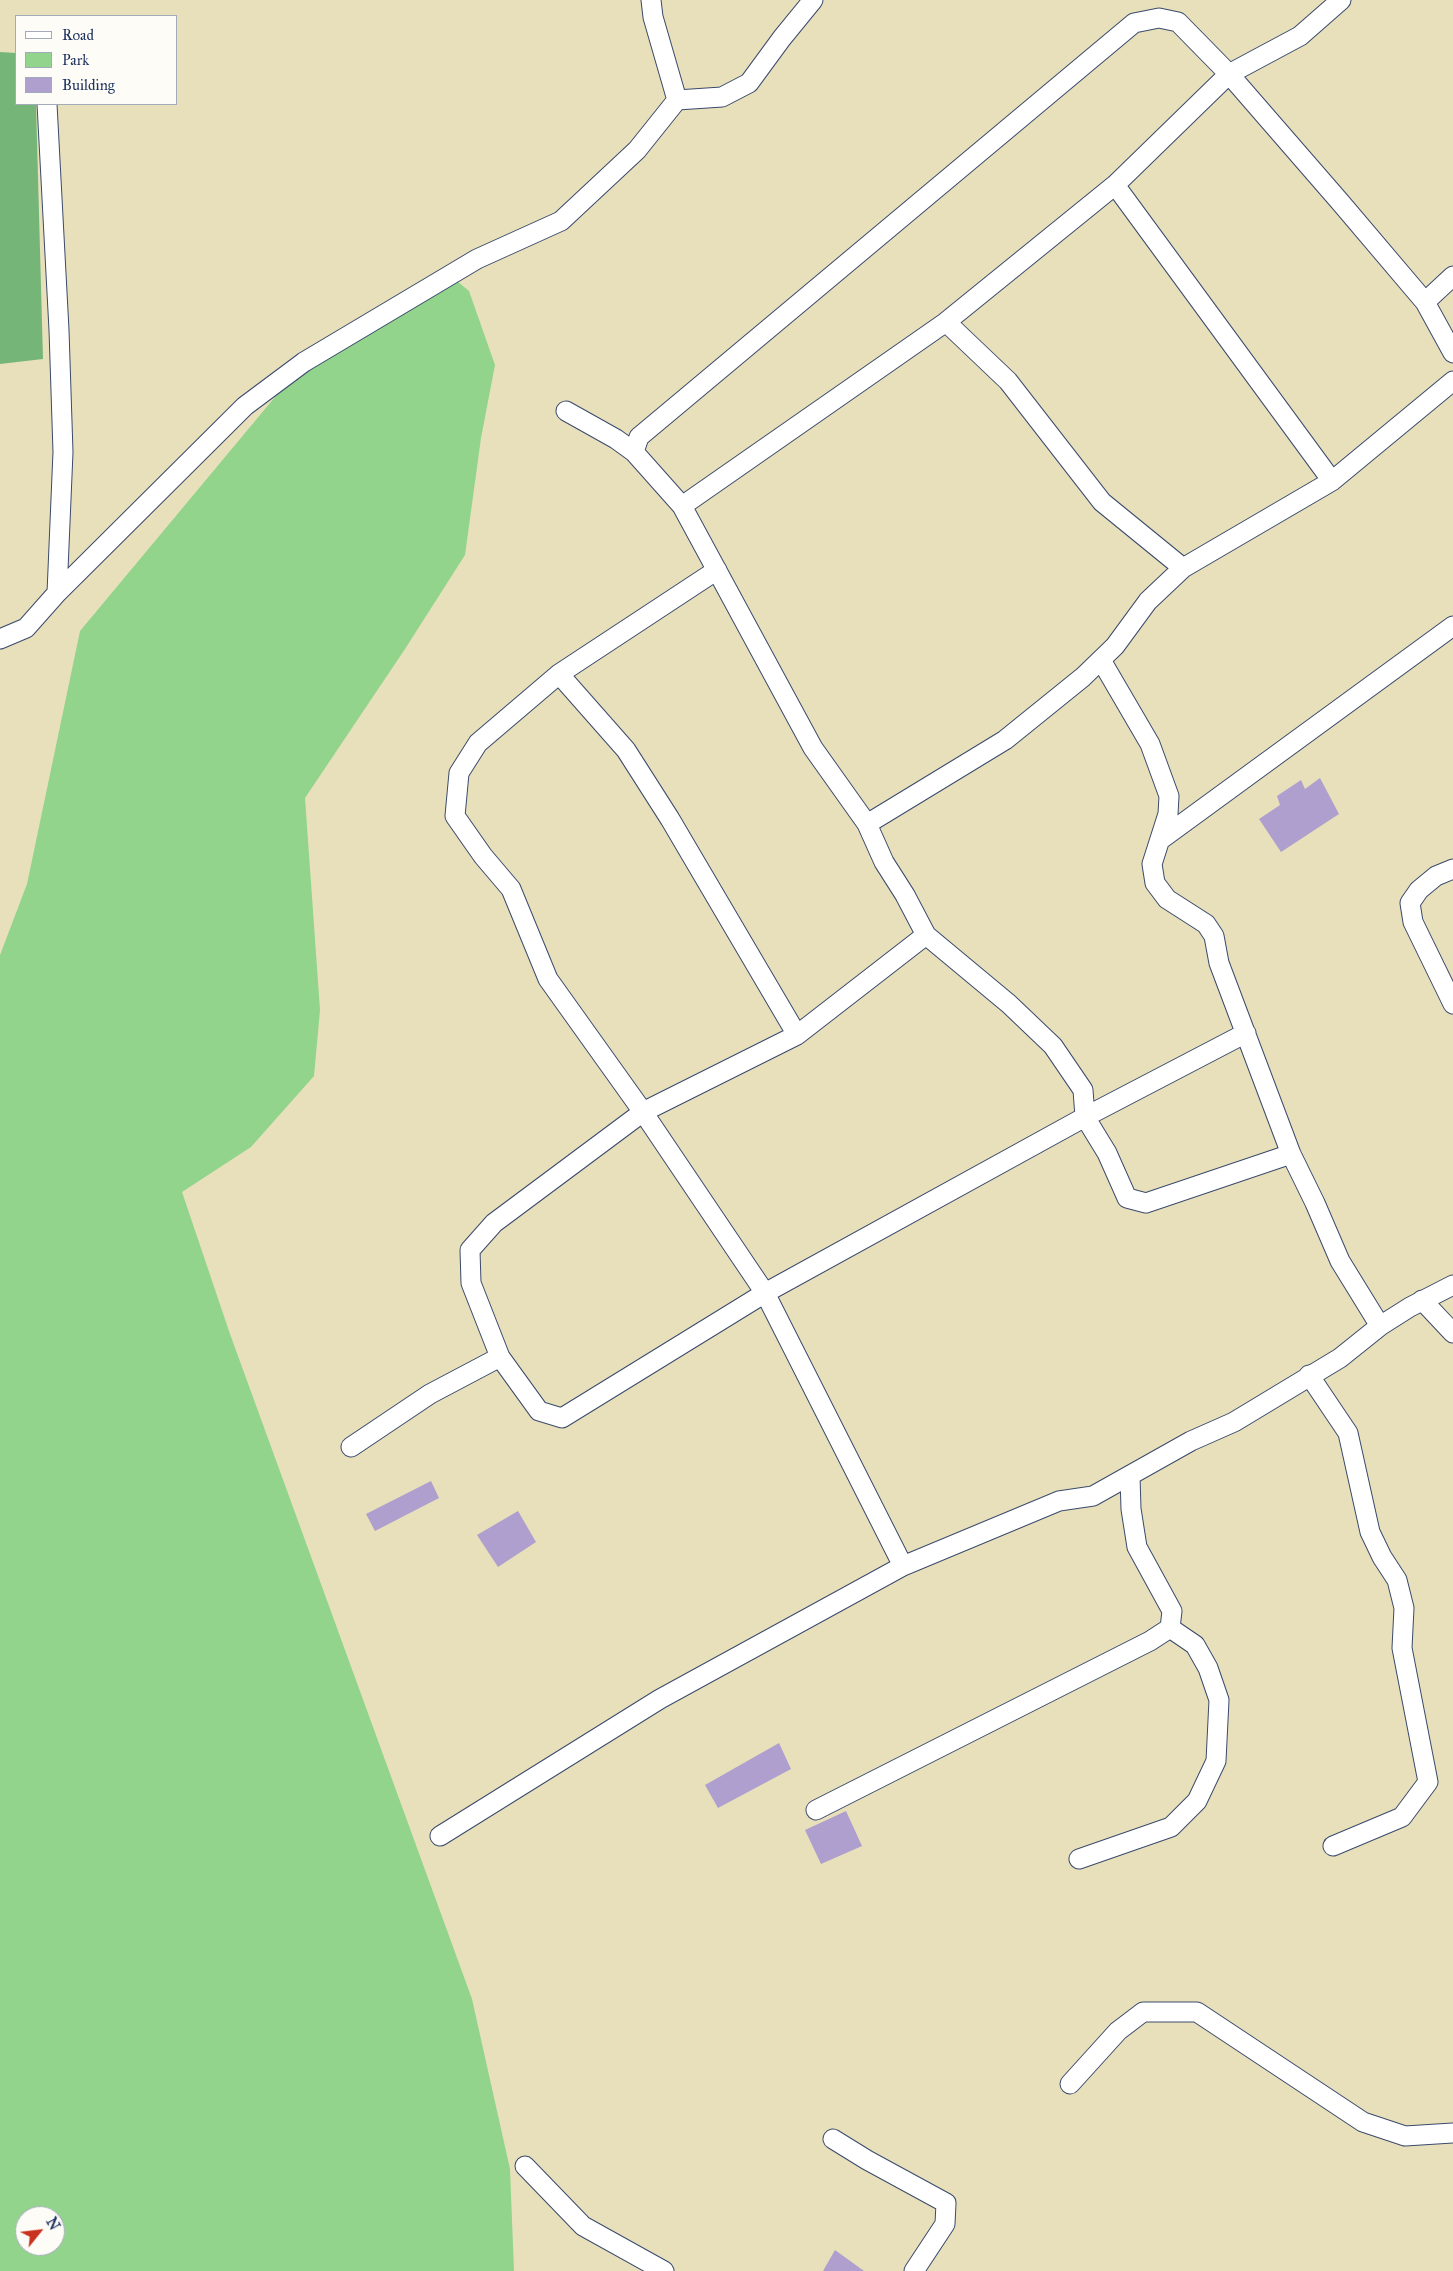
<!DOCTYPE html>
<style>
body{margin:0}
#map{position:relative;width:1453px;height:2271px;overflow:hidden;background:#e8e0bb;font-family:"IM FELL Great Primer",serif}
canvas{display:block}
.legend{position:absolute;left:15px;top:15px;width:162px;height:90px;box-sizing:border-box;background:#fdfcf7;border:1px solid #a3aaba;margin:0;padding:6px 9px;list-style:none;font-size:15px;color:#1b2f5e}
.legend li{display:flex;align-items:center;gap:10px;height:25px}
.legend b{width:25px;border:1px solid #a3aaba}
.north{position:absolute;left:15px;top:2206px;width:50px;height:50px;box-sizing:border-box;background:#fdfcf7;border:1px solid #a3aaba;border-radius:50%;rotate:61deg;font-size:14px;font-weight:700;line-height:20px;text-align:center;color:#1b2f5e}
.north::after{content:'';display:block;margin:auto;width:18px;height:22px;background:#c8321e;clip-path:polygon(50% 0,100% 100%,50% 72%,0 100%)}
</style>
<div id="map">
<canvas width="1453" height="2271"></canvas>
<ul class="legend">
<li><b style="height:6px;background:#fff"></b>Road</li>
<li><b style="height:14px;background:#92d48c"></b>Park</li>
<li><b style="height:14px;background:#ae9fce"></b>Building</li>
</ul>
<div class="north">N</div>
</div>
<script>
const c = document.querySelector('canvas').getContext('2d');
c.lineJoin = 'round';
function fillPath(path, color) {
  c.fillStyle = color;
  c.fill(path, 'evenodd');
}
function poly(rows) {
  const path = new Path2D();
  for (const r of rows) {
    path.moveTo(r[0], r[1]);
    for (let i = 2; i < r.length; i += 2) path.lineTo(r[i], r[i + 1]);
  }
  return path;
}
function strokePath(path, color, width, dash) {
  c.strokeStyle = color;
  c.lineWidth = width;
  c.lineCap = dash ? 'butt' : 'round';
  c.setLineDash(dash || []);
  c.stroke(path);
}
fillPath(poly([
 [451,276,469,291,495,365,481,438,465,555,405,649,305,798,320,1010,314,1076,251,1147,182,1192,230,1334,472,1999,510,2169,514,2271,0,2271,0,955,27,884,80,631,295,373],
 [25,2216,55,2216,55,2246,25,2246]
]), '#92d48c');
fillPath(poly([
 [0,52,16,53,16,104,36,104,43,359,0,364]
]), '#75b678');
fillPath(poly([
 [1320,778,1339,814,1281,852,1259,819,1280,805,1277,796,1301,780,1305,789],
 [431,1481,439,1498,375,1531,366,1514],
 [518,1511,536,1542,498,1567,477,1535],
 [779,1743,791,1769,718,1808,705,1785],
 [846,1811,862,1846,821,1864,805,1830],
 [835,2250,864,2271,823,2271]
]), '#ae9fce');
const minor = poly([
 [1341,0,1300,36,1229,74,1115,185,946,322,682,506,634,452,639,437,1134,23,1159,18,1178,22,1229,74,1341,203,1425,302],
 [677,100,722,97,749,83,782,38,813,0],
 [47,104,59,330,63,452,57,593],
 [1115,185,1332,481],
 [1453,276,1425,302,1453,353],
 [946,322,1008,381,1102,502,1183,568],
 [566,411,616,439,634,452],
 [682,506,813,748,867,824,884,862,905,895,926,935],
 [717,570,559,674,478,743,459,773,455,816,483,856,511,889,548,979,643,1112,765,1293,903,1566],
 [0,639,26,628,57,593,245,406,304,362,477,259,561,221,637,150,677,100,653,17,651,0],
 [1101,660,1150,744,1169,796,1168,814,1152,864,1155,883,1167,899,1206,924,1214,936,1219,963,1291,1154,1315,1203,1340,1261,1380,1326],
 [559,674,626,750,670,819,797,1035],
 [867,824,1005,740,1083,677,1115,646,1148,601,1183,568,1332,481,1453,381],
 [1160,840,1453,626],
 [1453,869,1436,876,1419,890,1410,903,1413,922,1453,1004],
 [1246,1033,1085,1117,765,1293,562,1418,539,1411,500,1357,471,1283,470,1250,494,1223,643,1112,797,1035,926,935,1009,1004,1053,1046,1083,1090,1085,1117,1107,1153,1127,1198,1146,1203,1291,1154],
 [1422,1300,1453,1333],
 [1309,1375,1348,1433,1370,1532,1382,1557,1397,1580,1404,1608,1402,1648,1428,1782,1402,1817,1333,1846],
 [351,1447,430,1394,500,1357],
 [816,1810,1150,1641,1170,1628,1172,1611,1137,1547,1131,1509,1130,1476],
 [440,1836,660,1699,903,1566,1059,1501,1093,1496,1191,1441,1234,1422,1340,1358,1380,1326,1410,1307,1453,1285],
 [1079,1859,1171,1827,1197,1801,1216,1761,1219,1700,1208,1668,1195,1645,1170,1628],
 [1070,2084,1118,2031,1143,2012,1197,2012,1363,2122,1405,2136,1453,2133],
 [833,2139,867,2160,946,2203,945,2224,914,2271],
 [525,2166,583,2226,664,2271]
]);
strokePath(minor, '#3a4a6c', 21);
strokePath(minor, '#fff', 19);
</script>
